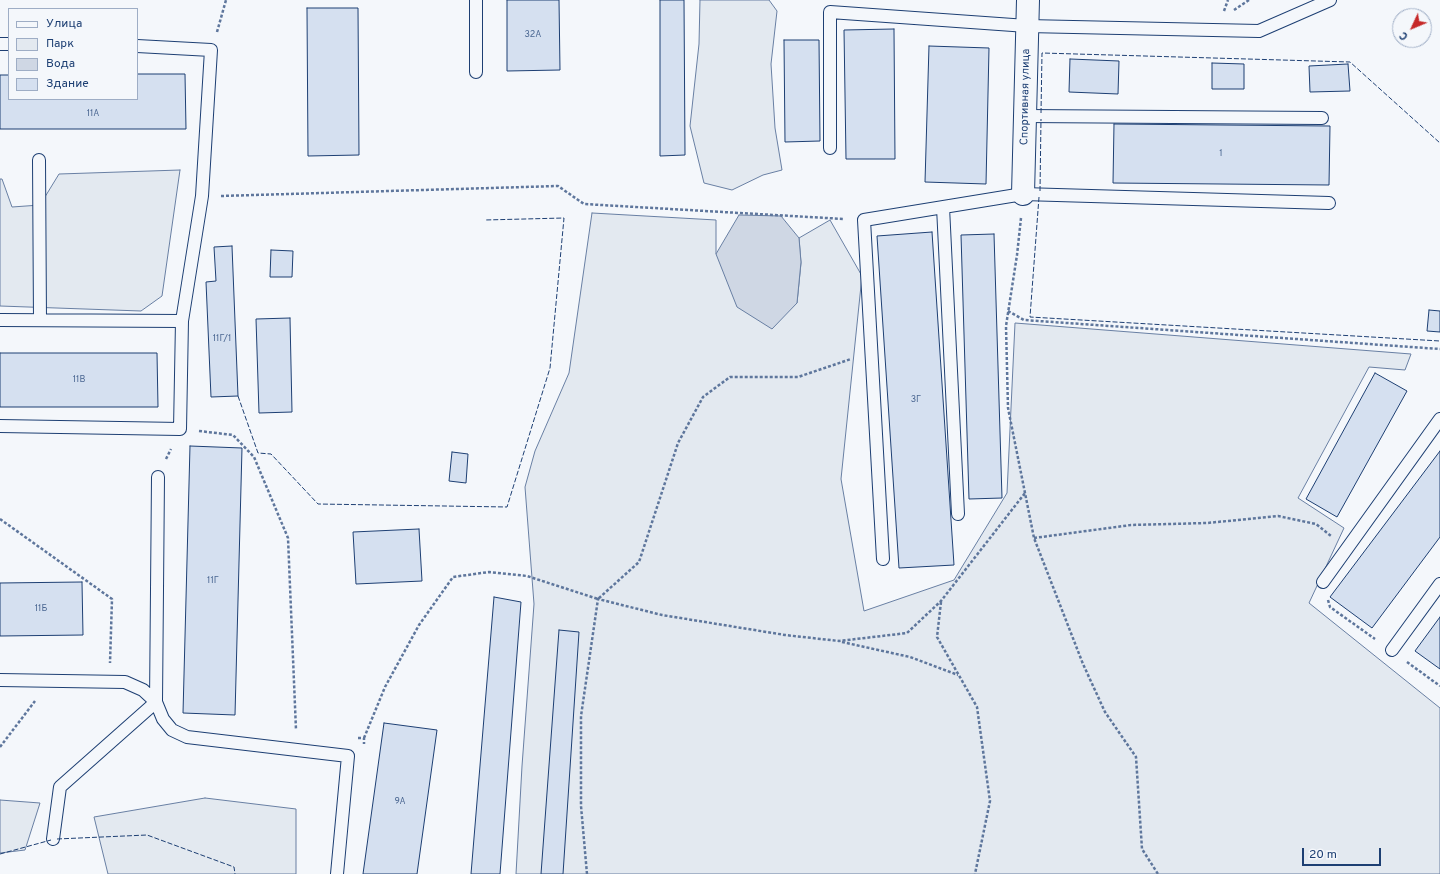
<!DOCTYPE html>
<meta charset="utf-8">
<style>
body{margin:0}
#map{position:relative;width:1440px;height:874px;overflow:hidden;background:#f4f7fb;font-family:Overpass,sans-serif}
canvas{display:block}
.legend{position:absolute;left:8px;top:8px;width:130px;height:92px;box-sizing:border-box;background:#f4f7fb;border:1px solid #9eadc5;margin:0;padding:5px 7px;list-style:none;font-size:12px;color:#1d3f73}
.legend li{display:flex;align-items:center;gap:8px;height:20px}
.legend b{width:20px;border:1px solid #9eadc5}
.north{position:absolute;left:1392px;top:8px;width:40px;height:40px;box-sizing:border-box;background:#f4f7fb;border:1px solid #9eadc5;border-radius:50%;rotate:226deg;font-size:11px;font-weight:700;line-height:16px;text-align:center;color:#1d3f73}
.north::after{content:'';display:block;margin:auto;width:14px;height:18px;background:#c62828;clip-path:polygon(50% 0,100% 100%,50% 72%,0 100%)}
.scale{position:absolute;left:1302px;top:848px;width:79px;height:18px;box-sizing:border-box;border:2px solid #1d3f73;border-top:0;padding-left:5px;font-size:12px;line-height:14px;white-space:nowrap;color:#1d3f73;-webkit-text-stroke:3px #f4f7fb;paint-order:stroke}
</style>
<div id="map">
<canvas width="1440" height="874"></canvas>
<ul class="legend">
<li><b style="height:5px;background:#f4f7fb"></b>Улица</li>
<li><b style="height:11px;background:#e3e9f0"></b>Парк</li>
<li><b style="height:11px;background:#cfd7e4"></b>Вода</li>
<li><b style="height:11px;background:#d5e0f0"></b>Здание</li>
</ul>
<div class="north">С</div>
<div class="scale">20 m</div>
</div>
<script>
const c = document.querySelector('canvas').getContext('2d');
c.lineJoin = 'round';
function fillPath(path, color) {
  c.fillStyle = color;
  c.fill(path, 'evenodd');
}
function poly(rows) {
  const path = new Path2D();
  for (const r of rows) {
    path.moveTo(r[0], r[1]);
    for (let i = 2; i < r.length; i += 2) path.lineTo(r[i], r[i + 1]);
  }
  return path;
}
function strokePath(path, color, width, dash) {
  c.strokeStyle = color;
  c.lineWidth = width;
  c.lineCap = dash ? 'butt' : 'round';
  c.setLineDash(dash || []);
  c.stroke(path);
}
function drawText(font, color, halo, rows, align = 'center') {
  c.font = font + ' Overpass,sans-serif';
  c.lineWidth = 3;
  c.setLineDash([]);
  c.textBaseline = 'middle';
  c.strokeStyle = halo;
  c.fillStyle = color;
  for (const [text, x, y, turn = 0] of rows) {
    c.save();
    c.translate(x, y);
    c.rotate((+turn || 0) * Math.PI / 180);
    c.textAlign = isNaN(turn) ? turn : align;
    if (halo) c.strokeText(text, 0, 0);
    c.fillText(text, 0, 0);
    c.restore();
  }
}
const green = poly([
 [700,0,769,0,777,11,771,64,775,128,782,170,763,175,732,190,704,183,690,126,699,44,700,0],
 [180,170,162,296,141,311,0,306,0,179,2,179,12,207,40,205,59,174,180,170],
 [592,213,716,220,716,254,797,303,801,263,799,238,830,220,862,276,841,479,864,611,954,580,1007,493,1015,323,1411,354,1405,370,1369,367,1298,498,1344,528,1309,603,1440,708,1440,874,516,874,522,766,534,604,525,487,535,451,569,373,592,213],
 [205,798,296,809,296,874,108,874,94,817,205,798],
 [0,800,40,803,25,850,0,853,0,800]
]);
fillPath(green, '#e3e9f0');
strokePath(green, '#687fa3', 1);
const water = poly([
 [739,215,781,216,799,238,801,262,797,303,772,329,737,307,716,254,739,215]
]);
fillPath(water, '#cfd7e4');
strokePath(water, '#687fa3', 1);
const building = poly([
 [507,0,559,0,560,70,507,71,507,0],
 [660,0,684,0,685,155,660,156,660,0],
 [307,8,358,8,359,155,308,156,307,8],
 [894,29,895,159,846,159,844,30,894,29],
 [784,40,819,40,820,141,785,142,784,40],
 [929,46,989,48,986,184,925,182,929,46],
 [1070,59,1119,61,1118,94,1069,92,1070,59],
 [1212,63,1244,64,1244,89,1212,89,1212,63],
 [1348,64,1350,91,1310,92,1309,66,1348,64],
 [137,74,185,74,186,129,0,129,0,75,9,75,9,99,137,99,137,74],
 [1114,124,1330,126,1329,185,1113,183,1114,124],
 [932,232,954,565,899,568,877,236,932,232],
 [994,234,1002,498,969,499,961,235,994,234],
 [232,246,238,396,211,397,206,282,216,281,214,247,232,246],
 [271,250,293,251,292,277,270,277,271,250],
 [1429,310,1440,311,1440,332,1427,331,1429,310],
 [290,318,292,412,259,413,256,319,290,318],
 [0,353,157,353,158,407,0,407,0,353],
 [1375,373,1407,391,1337,517,1306,499,1375,373],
 [190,446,242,448,235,715,183,713,190,446],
 [1440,451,1440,537,1372,628,1330,597,1440,451],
 [452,452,468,454,466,483,449,481,452,452],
 [419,529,422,581,356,584,353,532,419,529],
 [82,582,83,635,0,636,0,583,82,582],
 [494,597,521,602,500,874,471,874,494,597],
 [1440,617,1440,669,1415,651,1440,617],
 [559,630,579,632,563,874,541,874,559,630],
 [384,723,437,730,417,874,363,874,384,723]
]);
fillPath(building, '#d5e0f0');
strokePath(building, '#1d3f73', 1);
const service = poly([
 [0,44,9,44],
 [476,72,476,0],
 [1025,116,1322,118],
 [830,148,830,12,1027,26,1259,31,1330,0],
 [39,160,40,320],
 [943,207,958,514],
 [0,320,182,321,202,196,211,50,137,46],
 [0,426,180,429,182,321],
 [883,559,864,220,1023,194,1329,203],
 [1323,582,1440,419],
 [1392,650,1440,584],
 [0,680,125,682,143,690,156,702,163,719,172,730,187,737,348,756,337,874],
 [53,839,60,787,156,702,158,477]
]);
const minor = poly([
 [1023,194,1028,0]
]);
strokePath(service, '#1d3f73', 14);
strokePath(minor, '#1d3f73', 24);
strokePath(poly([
 [1234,10,1249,0],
 [1224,11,1228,0],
 [217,32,226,0],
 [221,196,558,186,584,204,844,219],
 [1021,218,1017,255,1006,326,1008,408,1034,538,1083,664,1105,712,1136,757,1142,849,1158,874],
 [1008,311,1024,320,1440,349],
 [199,431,233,435,254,457,288,538,296,730],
 [166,459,171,449],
 [0,519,112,599,110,663],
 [1034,538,1131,525,1207,523,1278,516,1316,524,1331,536],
 [1328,600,1330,607,1375,639],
 [941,602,937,637,977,707,990,801,975,874],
 [842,642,910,657,958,675],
 [1407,662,1440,686],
 [358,738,364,738,364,744],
 [364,738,385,687,419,625,453,577,489,572,527,576,598,599,639,562,678,443,703,397,730,377,798,377,851,359],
 [0,747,35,701],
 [587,874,581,806,581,716,598,599,662,615,785,635,839,641,907,633,941,601,1025,493]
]), '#5e769c', 2.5, [3, 2]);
strokePath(service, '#f4f7fb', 12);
strokePath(minor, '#f4f7fb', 22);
strokePath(poly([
 [1041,113,1042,53,1350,62,1440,143],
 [1040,191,1041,119],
 [1039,197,1030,317,1440,341],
 [238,396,258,453,271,454,318,504,507,507,550,368,564,218,485,220],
 [57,839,147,835,234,867,235,874],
 [0,854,51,840]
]), '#1d3f73', 1, [5, 2]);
drawText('9px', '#4b6792', null, [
 ["32А",533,35],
 ["11А",93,114],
 ["1",1221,154],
 ["11Г/1",222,339],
 ["11В",79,380],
 ["3Г",916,400],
 ["11Г",213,581],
 ["11Б",41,609],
 ["9А",400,802]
]);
drawText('11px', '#1d3f73', '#f4f7fb', [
 ["Спортивная улица",1026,97,-89]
]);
</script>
